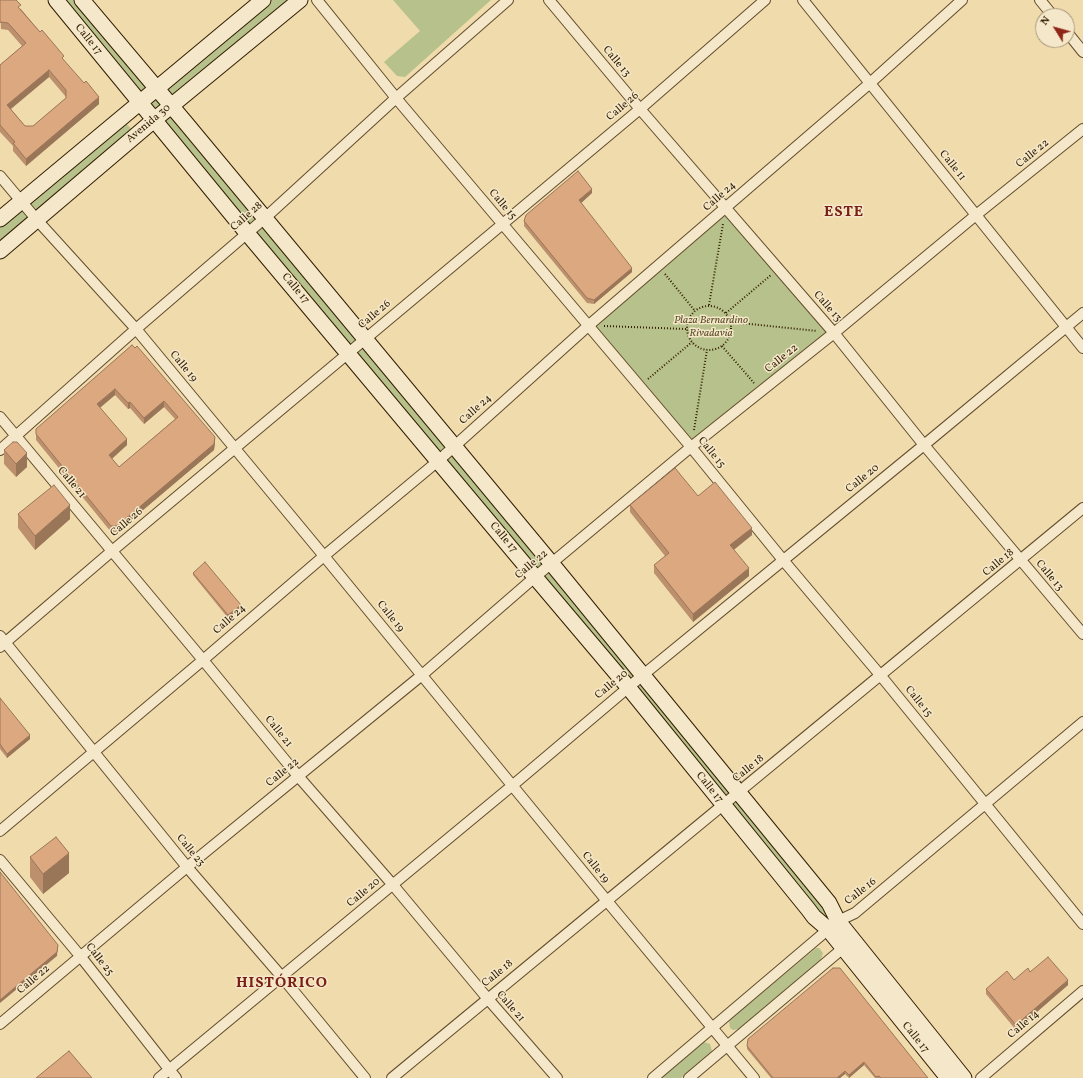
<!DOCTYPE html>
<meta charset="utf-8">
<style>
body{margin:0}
#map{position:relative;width:1083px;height:1078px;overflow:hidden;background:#f0dbad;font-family:Vollkorn,serif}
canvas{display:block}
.north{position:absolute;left:1035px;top:8px;width:40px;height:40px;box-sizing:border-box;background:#f5e8ca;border:1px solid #a79779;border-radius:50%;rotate:307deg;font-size:11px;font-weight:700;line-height:16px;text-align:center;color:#321d00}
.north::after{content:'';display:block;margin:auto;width:14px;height:18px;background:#8f2418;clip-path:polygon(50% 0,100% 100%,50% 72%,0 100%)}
</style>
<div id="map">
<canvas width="1083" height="1078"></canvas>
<div class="north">N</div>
</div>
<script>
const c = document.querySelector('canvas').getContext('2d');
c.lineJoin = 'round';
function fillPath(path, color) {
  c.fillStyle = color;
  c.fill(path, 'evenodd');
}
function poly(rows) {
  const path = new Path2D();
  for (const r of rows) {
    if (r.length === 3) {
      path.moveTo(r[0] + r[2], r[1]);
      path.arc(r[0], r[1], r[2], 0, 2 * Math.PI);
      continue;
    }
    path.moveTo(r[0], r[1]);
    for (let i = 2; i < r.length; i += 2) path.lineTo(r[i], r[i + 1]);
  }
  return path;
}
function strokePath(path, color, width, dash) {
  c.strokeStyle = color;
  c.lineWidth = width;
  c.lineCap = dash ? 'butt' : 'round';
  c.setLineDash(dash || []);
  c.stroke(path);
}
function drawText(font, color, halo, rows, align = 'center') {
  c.font = font + ' Vollkorn,serif';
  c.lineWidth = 3;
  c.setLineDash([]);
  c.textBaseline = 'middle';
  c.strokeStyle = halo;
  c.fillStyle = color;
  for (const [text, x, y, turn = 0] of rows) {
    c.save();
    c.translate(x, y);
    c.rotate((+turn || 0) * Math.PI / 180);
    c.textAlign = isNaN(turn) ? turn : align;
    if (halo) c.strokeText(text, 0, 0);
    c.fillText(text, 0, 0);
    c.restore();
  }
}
fillPath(poly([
 [56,0,81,0,822,902,827,921,814,909],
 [268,0,291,0,174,98,165,86],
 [393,0,491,0,405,77,397,76,384,62,420,31],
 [125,122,132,130,0,240,0,226],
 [726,208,834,333,691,447,588,326],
 [816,948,819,948,823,953,821,959,739,1029,733,1030,730,1028,729,1022,731,1019],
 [704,1042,710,1044,712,1051,681,1078,661,1078]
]), '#b7c18b');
const street = poly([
 [317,0,396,98,691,447,783,560,881,676,1083,924],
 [549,0,640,109,834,333,924,445,1083,634],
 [803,0,1083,348],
 [1040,0,1053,16],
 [1067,32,1083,52],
 [0,176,37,220,136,329,324,556,607,901,754,1078],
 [0,417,203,660,298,776,393,885,488,999,557,1078],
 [0,450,136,329,265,218,396,98,508,0],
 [0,636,187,867,282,977,365,1078],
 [0,647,112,551,640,109,765,0],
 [0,831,203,660,324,556,438,461,588,326,869,84,962,0],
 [0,860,81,957,176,1078],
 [0,1024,187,867,422,675,535,577,691,447,834,333,976,215,1083,129],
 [159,1078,513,785,643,675,924,445,1083,313],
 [392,1078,1083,508],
 [653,1078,838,921,855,913,1083,722],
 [689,1078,848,944],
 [981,1078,1083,991]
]);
const secondary = poly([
 [56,0,247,233,535,577,628,687,808,909,814,917,828,929,948,1078],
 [82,0,185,122,552,564,829,903,838,921,964,1078],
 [0,219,263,0],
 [0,251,154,120,300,0]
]);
strokePath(street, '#624c2b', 12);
strokePath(secondary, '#321d00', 17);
strokePath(poly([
 [665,274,695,311],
 [709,305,723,224],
 [709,328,22],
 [726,313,771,275],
 [731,322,817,331],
 [604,326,686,329],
 [722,346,754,383],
 [648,379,692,342],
 [694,430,707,350]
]), '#321d00', 2, [1, 2]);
strokePath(street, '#f5e8ca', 10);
strokePath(secondary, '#f5e8ca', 15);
fillPath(poly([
 [0,0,21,9,64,61,99,104,26,166,13,151,13,146,0,132,0,65,22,46,8,30,1,29],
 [49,77,66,97,66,98,33,126,25,126,11,109],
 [592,193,581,203,632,272,594,304,587,303,524,226,524,221],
 [132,345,215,443,214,450,117,532,111,532,36,440,36,429],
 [115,395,128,409,130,408,144,424,164,407,175,419,119,467,112,459,127,445,100,408],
 [4,450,27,467,16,477,4,464],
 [698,496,752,535,733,550,749,576,693,622,654,573,654,565,665,556,630,512,630,505],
 [18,514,70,519,35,550,18,528],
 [193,573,241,607,228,618,193,575],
 [0,698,30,739,7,758,0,749],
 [30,857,69,873,43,894,30,877],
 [833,968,928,1078,875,1078,864,1065,849,1078,845,1074,840,1078,771,1078,747,1049,747,1046],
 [1030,972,1068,985,1016,1030,986,994,986,989,1014,980]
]), '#bd906d');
fillPath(poly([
 [49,70,49,77,7,112,7,105],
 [99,97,99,104,26,166,26,159],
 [592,189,592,193,579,205,579,200],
 [632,268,632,272,594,304,594,300],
 [115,389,115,395,97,410,97,404],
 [164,401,164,407,144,424,144,418],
 [130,402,130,408,128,409,128,403],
 [215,437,215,443,214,450,117,532,117,526],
 [127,439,127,445,109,461,109,455],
 [27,453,27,467,16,477,16,464],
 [70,505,70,519,35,550,35,536],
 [752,528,752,535,730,553,730,545],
 [749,568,749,576,693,622,693,614],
 [241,605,241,607,228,618,228,615],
 [30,735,30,739,7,758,7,754],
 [69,853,69,873,43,894,43,874],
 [58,945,57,956,0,1003,0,1000],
 [1068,980,1068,985,1016,1030,1016,1025],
 [864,1062,864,1065,849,1078,849,1075],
 [845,1071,845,1074,840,1078,837,1078]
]), '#9a7659');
const building = poly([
 [0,0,16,0,21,5,18,7,40,32,42,30,64,56,62,58,84,83,86,81,99,97,26,159,13,143,15,142,0,125,0,65,26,43,8,23,1,22,0,23,0,0],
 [49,70,66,90,66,98,33,126,25,126,7,105,49,70],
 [578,171,592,189,579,200,632,268,594,300,587,298,524,221,526,215,578,171],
 [132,345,135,348,137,346,215,437,214,444,117,526,111,526,36,434,36,429,132,345],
 [115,389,128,403,130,402,144,418,164,401,178,417,119,467,109,455,127,439,97,404,115,389],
 [13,442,17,442,27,453,16,464,4,450,13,442],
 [675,468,698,496,715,482,752,528,730,545,749,568,693,614,654,565,669,553,630,505,675,468],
 [54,485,70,505,35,536,18,514,54,485],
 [205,562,241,605,228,615,193,573,205,562],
 [0,698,30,735,7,754,0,744,0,698],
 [56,837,69,853,43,874,30,857,56,837],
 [0,872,58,945,57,952,0,1000,0,872],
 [1048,957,1068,980,1016,1025,986,989,1007,971,1014,980,1028,968,1030,972,1048,957],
 [833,968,840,968,928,1078,881,1078,879,1076,876,1077,864,1062,849,1075,845,1071,837,1078,773,1078,747,1046,748,1039,833,968],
 [69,1051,92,1078,36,1078,69,1051]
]);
fillPath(building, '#dca87f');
strokePath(building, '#9a7659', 1);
drawText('11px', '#321d00', '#f5e8ca', [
 ["Calle 17",88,40,51],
 ["Calle 13",616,62,50],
 ["Calle 26",623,107,-40],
 ["Avenida 30",149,124,-40],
 ["Calle 22",1033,154,-39],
 ["Calle 11",952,166,51],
 ["Calle 24",720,197,-41],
 ["Calle 15",502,205,50],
 ["Calle 28",247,217,-41],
 ["Calle 17",295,289,50],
 ["Calle 13",827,307,49],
 ["Calle 26",375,315,-40],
 ["Calle 22",782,359,-39],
 ["Calle 19",183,367,50],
 ["Calle 24",476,410,-42],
 ["Calle 15",711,453,51],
 ["Calle 20",863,479,-39],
 ["Calle 21",71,483,50],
 ["Calle 26",127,523,-40],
 ["Calle 17",503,538,50],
 ["Calle 18",999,563,-40],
 ["Calle 22",532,565,-40],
 ["Calle 13",1049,576,50],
 ["Calle 19",390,617,51],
 ["Calle 24",230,620,-41],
 ["Calle 20",612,685,-40],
 ["Calle 15",918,702,51],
 ["Calle 21",278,732,51],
 ["Calle 18",749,769,-39],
 ["Calle 22",283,773,-39],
 ["Calle 17",709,788,51],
 ["Calle 23",190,851,51],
 ["Calle 19",595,868,51],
 ["Calle 16",861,892,-38],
 ["Calle 20",364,893,-40],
 ["Calle 25",99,960,52],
 ["Calle 18",498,974,-39],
 ["Calle 22",34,980,-40],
 ["Calle 21",510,1007,49],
 ["Calle 14",1024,1025,-40],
 ["Calle 17",915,1038,51]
]);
drawText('italic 11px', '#5a4e2a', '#f5e8ca', [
 ["Plaza Bernardino",711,321],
 ["Rivadavia",711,334]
]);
c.letterSpacing = '1px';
drawText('bold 15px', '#7a1f14', '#f5e8ca', [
 ["ESTE",844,213],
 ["HISTÓRICO",282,984]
]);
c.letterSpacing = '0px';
</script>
